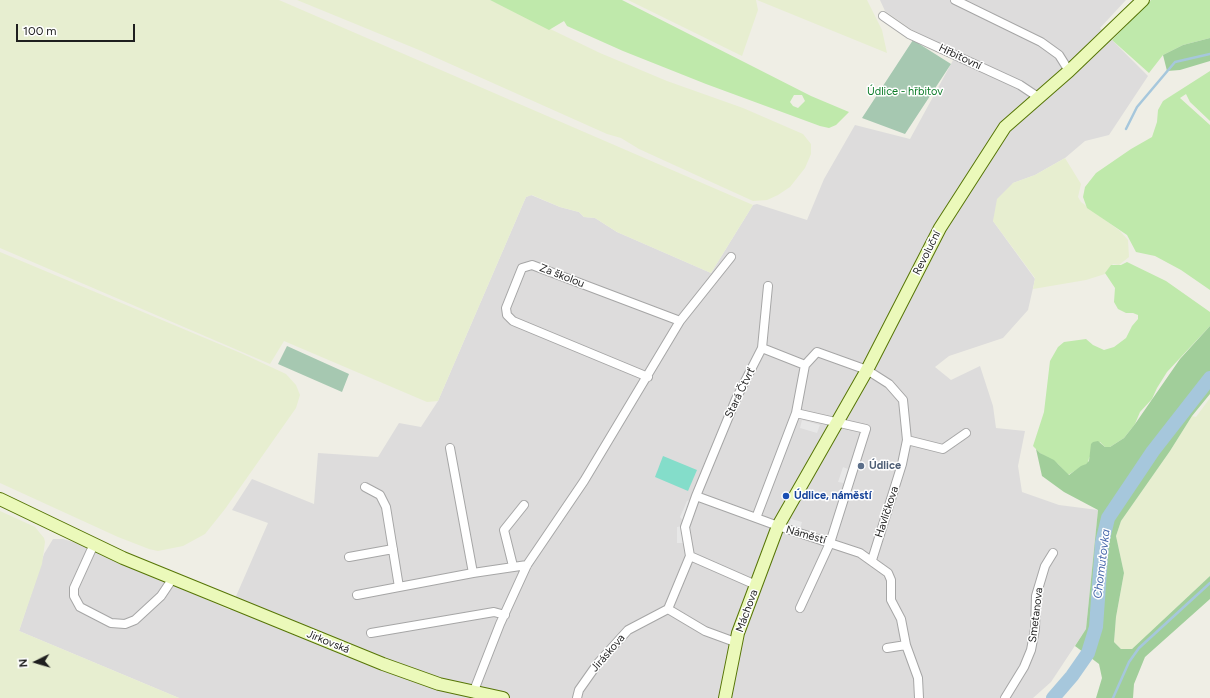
<!DOCTYPE html>
<meta charset="utf-8">
<style>
body{margin:0}
#map{position:relative;width:1210px;height:698px;overflow:hidden;background:#efeee5;font-family:Figtree,sans-serif}
canvas{display:block}
.north{position:absolute;left:16px;top:642px;width:40px;height:40px;-webkit-text-stroke:3px #fff;paint-order:stroke;rotate:265deg;font-size:11px;font-weight:700;line-height:16px;text-align:center;color:#1f1f1f}
.north::after{content:'';display:block;margin:auto;width:14px;height:18px;background:#1f1f1f;clip-path:polygon(50% 0,100% 100%,50% 72%,0 100%)}
.scale{position:absolute;left:16px;top:24px;width:119px;height:18px;box-sizing:border-box;border:2px solid #1f1f1f;border-top:0;padding-left:5px;font-size:12px;line-height:14px;white-space:nowrap;color:#1f1f1f;-webkit-text-stroke:3px #fff;paint-order:stroke}
</style>
<div id="map">
<canvas width="1210" height="698"></canvas>
<div class="north">N</div>
<div class="scale">100 m</div>
</div>
<script>
const c = document.querySelector('canvas').getContext('2d');
c.lineJoin = 'round';
function fillPath(path, color) {
  c.fillStyle = color;
  c.fill(path, 'evenodd');
}
function poly(rows) {
  const path = new Path2D();
  for (const r of rows) {
    path.moveTo(r[0], r[1]);
    for (let i = 2; i < r.length; i += 2) path.lineTo(r[i], r[i + 1]);
  }
  return path;
}
function strokePath(path, color, width, dash) {
  c.strokeStyle = color;
  c.lineWidth = width;
  c.lineCap = dash ? 'butt' : 'round';
  c.setLineDash(dash || []);
  c.stroke(path);
}
function drawText(font, color, halo, rows, align = 'center') {
  c.font = font + ' Figtree,sans-serif';
  c.lineWidth = 3;
  c.setLineDash([]);
  c.textBaseline = 'middle';
  c.strokeStyle = halo;
  c.fillStyle = color;
  for (const [text, x, y, turn = 0] of rows) {
    c.save();
    c.translate(x, y);
    c.rotate((+turn || 0) * Math.PI / 180);
    c.textAlign = isNaN(turn) ? turn : align;
    if (halo) c.strokeText(text, 0, 0);
    c.fillText(text, 0, 0);
    c.restore();
  }
}
fillPath(poly([
 [880,0,1126,0,1100,28,1148,76,1109,135,1085,141,1065,158,1035,175,1013,183,993,221,1035,279,1028,310,1003,338,949,356,935,367,951,380,980,366,993,406,996,428,1025,431,1018,466,1022,492,1059,505,1098,510,1086,629,1051,682,1033,698,179,698,19,631,44,554,53,539,63,539,84,545,230,610,268,523,232,510,252,479,314,504,318,453,378,457,399,423,421,427,438,401,526,197,531,195,560,207,579,212,584,217,595,218,617,232,711,273,753,205,757,204,807,220,824,179,855,125,910,139,957,53,912,30,885,11]
]), '#dddcdc');
fillPath(poly([
 [0,0,279,0,753,205,711,273,617,232,595,218,584,217,579,212,560,207,532,195,526,197,438,401,427,402,284,341,270,364,0,248],
 [297,0,490,0,600,53,667,81,743,108,803,134,811,144,811,154,805,168,790,187,778,195,767,200,753,201,639,149,621,138,607,134,419,50],
 [628,0,756,0,758,10,742,56],
 [757,0,867,0,882,30,887,53],
 [1065,158,1081,184,1078,197,1081,202,1120,231,1128,240,1129,257,1119,265,1113,264,1105,274,1086,280,1033,289,1035,278,993,221,997,199,1013,183,1035,175],
 [0,252,243,354,286,374,296,385,300,395,296,408,225,509,205,534,183,546,158,551,149,549,118,537,0,483],
 [1210,398,1210,576,1132,649,1121,649,1114,642,1116,617,1124,573,1116,536,1121,521,1170,451,1192,416,1196,417],
 [0,511,35,527,44,538,45,542,42,564,19,631,179,698,0,698]
]), '#e7eed0');
fillPath(poly([
 [490,0,622,0,811,96,849,112,836,125,829,128,820,126,706,84,623,51,567,26,564,21,549,30],
 [794,95,802,95,805,101,798,108,793,106,790,102],
 [1151,0,1210,0,1210,38,1183,45,1163,55,1149,73,1112,40],
 [1210,71,1210,121,1190,102,1186,94,1180,98,1210,125,1210,290,1181,270,1155,256,1136,252,1127,235,1087,208,1083,197,1085,187,1096,173,1131,149,1152,137,1157,122,1158,110,1163,101],
 [1127,262,1166,281,1210,312,1210,326,1167,372,1157,388,1152,399,1140,412,1135,424,1124,438,1110,447,1105,447,1100,442,1089,458,1088,463,1068,475,1058,464,1040,453,1033,446,1044,412,1050,361,1058,347,1064,342,1086,339,1093,345,1104,350,1114,347,1126,338,1132,326,1138,319,1138,315,1133,313,1126,313,1118,309,1114,302,1115,288,1105,273,1111,265,1121,265]
]), '#bfe9ab');
fillPath(poly([
 [1210,38,1210,61,1180,70,1167,71,1163,55,1183,45],
 [1210,326,1210,394,1192,416,1170,451,1121,521,1116,536,1124,573,1116,617,1114,642,1121,649,1132,649,1210,576,1210,599,1145,657,1134,684,1133,698,1096,698,1102,678,1099,664,1075,646,1086,629,1098,510,1064,492,1042,476,1036,449,1040,453,1054,460,1069,475,1081,466,1086,464,1089,461,1091,444,1093,442,1098,441,1105,447,1110,447,1124,438,1135,424,1180,359]
]), '#a1ce9a');
fillPath(poly([
 [913,40,951,64,905,134,862,118],
 [287,346,349,374,342,392,278,364]
]), '#a6c8b1');
fillPath(poly([
 [663,456,697,470,688,491,655,477]
]), '#84ddca');
fillPath(poly([
 [802,420,820,425,817,433,800,428],
 [843,467,848,469,844,483,838,482],
 [691,500,683,521,680,517,687,501],
 [791,519,802,522,800,529,789,526],
 [683,526,683,543,677,543,677,527]
]), '#e7e7e7');
strokePath(poly([
 [1126,129,1137,107,1175,62,1210,54],
 [1113,698,1129,662,1139,648,1210,583]
]), '#a6c7dc', 2.5);
strokePath(poly([
 [1053,698,1072,676,1088,653,1096,627,1102,543,1108,518,1153,451,1210,378]
]), '#a6c7dc', 14);
const street = poly([
 [955,0,1041,42,1059,55,1069,71],
 [883,16,909,34,1020,85,1038,97],
 [762,348,805,365,817,352,867,370,889,384,903,400,907,440,902,464,872,560],
 [648,377,513,321,507,315,506,308,522,268,532,265,680,321],
 [796,413,805,365],
 [907,440,943,449,966,433],
 [450,448,473,573],
 [365,487,380,495,386,507,399,587,473,573,527,565],
 [696,496,736,399,762,348,768,286],
 [756,518,796,413,866,429,830,543,800,608],
 [94,544,74,588,74,596,80,607,111,623,125,624,135,620,161,596,173,578],
 [690,556,685,527,696,496,778,526,860,553,888,573,891,580,891,600,901,619,906,645,887,648],
 [690,556,756,585],
 [349,557,393,549],
 [513,566,504,530,524,505],
 [357,595,399,587],
 [668,609,705,631,735,642],
 [668,609,690,556],
 [371,633,494,612,505,615],
 [906,645,918,678,919,698],
 [473,693,500,624,527,565,584,481,680,321,731,257],
 [577,698,579,690,598,663,628,630,668,609],
 [1005,698,1024,667,1031,650,1035,629,1036,596,1045,566,1053,553]
]);
const secondary = poly([
 [0,499,123,558,383,664,439,684,503,698],
 [725,698,738,633,778,526,867,370,940,228,1005,127,1069,71,1143,0]
]);
strokePath(street, '#a6a6a6', 10);
strokePath(secondary, '#567506', 14);
strokePath(street, '#fff', 8);
strokePath(secondary, '#ebf9ba', 12);
for (const [x, y, r, color] of [
 [861,466,4,"#5c6f8a"],
 [786,496,4,"#1a4fb4"]
]) {
  const dot = new Path2D();
  dot.arc(x, y, r, 0, 2 * Math.PI);
  c.fillStyle = color;
  c.fill(dot);
  strokePath(dot, '#fff', 1.5);
}
drawText('11px', '#1f1f1f', '#fff', [
 ["Hřbitovní",960,57,25],
 ["Revoluční",927,253,-63],
 ["Za školou",562,276,21],
 ["Stará Čtvrť",740,393,-64],
 ["Havlíčkova",887,512,-72],
 ["Náměstí",806,535,16],
 ["Máchova",747,611,-70],
 ["Smetanova",1036,615,-83],
 ["Jirkovská",328,642,22],
 ["Jiráskova",608,653,-49]
]);
drawText('11px', '#0d7c29', '#fff', [
 ["Údlice - hřbitov",905,92]
]);
drawText('bold 11px', '#4e5e75', '#fff', [
 ["Údlice",869,466]
], 'left');
drawText('bold 11px', '#164399', '#fff', [
 ["Údlice, náměstí",794,496]
], 'left');
drawText('italic 12px', '#4c6cad', '#fff', [
 ["Chomutovka",1102,564,-83]
]);
</script>
